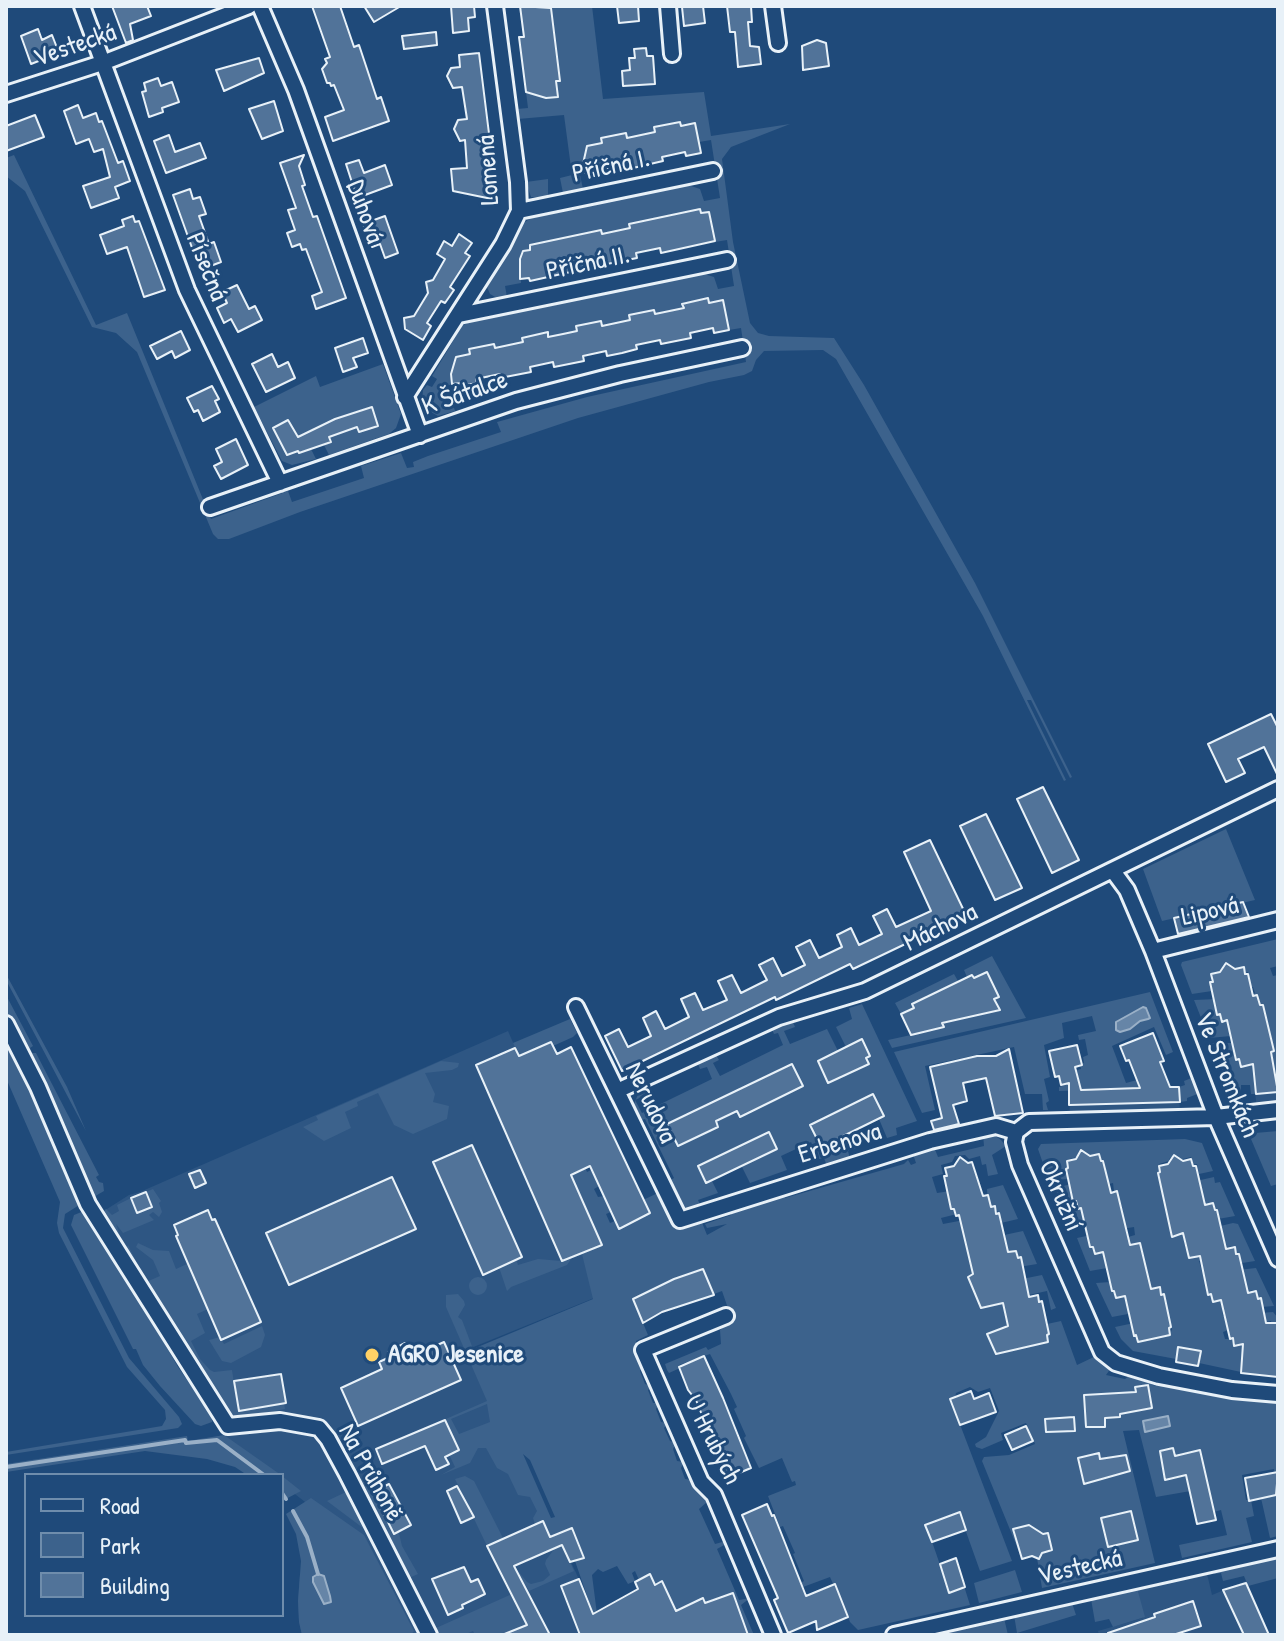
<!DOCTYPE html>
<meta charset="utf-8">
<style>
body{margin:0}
#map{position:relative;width:1284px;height:1641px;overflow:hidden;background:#1f4a7a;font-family:"Patrick Hand",sans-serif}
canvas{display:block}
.frame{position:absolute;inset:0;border:8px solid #e8f1f8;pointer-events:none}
.legend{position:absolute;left:24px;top:1473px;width:260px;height:144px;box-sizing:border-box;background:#1f4a7a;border:2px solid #6f8dac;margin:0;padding:10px 14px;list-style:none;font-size:24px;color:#e8f1f8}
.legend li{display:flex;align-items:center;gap:16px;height:40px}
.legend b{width:40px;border:2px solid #6f8dac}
</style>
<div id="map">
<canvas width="1284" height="1641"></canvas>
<div class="frame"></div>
<ul class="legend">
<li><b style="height:10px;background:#1f4a7a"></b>Road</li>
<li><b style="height:22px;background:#3c628c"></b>Park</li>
<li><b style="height:22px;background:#517399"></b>Building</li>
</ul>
</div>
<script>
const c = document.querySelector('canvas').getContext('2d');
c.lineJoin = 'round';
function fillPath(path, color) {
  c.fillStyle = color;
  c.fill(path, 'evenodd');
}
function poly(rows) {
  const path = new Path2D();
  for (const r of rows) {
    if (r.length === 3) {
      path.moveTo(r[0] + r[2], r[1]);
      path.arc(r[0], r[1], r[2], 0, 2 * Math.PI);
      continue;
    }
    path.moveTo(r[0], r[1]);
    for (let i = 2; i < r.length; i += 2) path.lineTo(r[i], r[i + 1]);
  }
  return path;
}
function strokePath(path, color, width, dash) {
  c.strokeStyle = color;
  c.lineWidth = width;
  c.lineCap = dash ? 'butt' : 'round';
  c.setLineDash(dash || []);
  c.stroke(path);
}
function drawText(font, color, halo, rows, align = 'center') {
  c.font = font + ' "Patrick Hand",sans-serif';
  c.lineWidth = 6;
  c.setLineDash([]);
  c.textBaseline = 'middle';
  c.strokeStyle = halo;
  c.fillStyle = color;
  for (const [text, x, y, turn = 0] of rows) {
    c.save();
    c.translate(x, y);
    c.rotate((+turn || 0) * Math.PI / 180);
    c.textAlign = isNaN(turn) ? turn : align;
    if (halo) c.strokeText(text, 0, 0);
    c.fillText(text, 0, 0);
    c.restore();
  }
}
fillPath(poly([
 [508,1031,602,1245,604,1294,471,1348,605,1635,302,1635,299,1622,298,1601,300,1574,341,1530,282,1484,282,1475,270,1475,225,1441,228,1425,96,1216,129,1195,140,1192],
 [1278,1078,1278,1110,1257,1111,1254,1080],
 [1179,1087,1180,1118,1070,1121,1069,1090],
 [1205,1565,1212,1595,1246,1581,1270,1635,1099,1635,1098,1631,1143,1618,1133,1580]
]), '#2e5683');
fillPath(poly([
 [546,6,592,6,603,99,704,92,711,136,790,124,731,147,722,159,733,242,750,323,758,333,769,336,834,338,864,385,975,583,1072,777,1070,778,1031,700,1027,700,1066,780,1064,781,983,616,836,359,823,350,764,351,756,360,752,371,744,375,709,382,578,418,300,512,229,539,218,539,213,534,137,352,116,333,92,327,25,191,6,176,6,158,14,155,96,325,127,313,211,519,288,491,292,502,364,478,361,466,401,453,407,468,414,467,413,462,428,456,501,432,497,422,587,397,746,362,741,328,729,330,723,300,709,303,707,298,683,304,683,309,655,314,654,310,629,315,630,320,602,326,600,321,576,326,577,331,548,337,547,333,523,338,523,342,495,348,494,344,470,349,470,354,456,357,451,374,452,384,447,386,455,411,438,416,424,408,422,402,423,390,427,385,432,387,437,379,432,376,434,373,462,326,469,322,701,273,714,277,718,289,734,286,727,240,715,242,709,212,701,213,700,209,630,224,630,229,602,235,600,230,530,245,530,250,524,251,520,259,521,283,505,286,507,297,497,298,490,294,487,287,522,224,531,218,688,185,700,189,704,201,720,198,711,140,699,142,695,124,681,126,679,122,655,127,655,132,627,138,626,133,602,138,602,143,586,149,585,154,585,173,580,175,583,189,568,194,563,193,560,178,572,175,564,115,518,119,517,109,528,108,526,92,534,91,546,98,557,97,555,81,560,80,557,56],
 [548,179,548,197,531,197,526,182],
 [383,364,401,414,396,428,389,434,329,455,324,445,331,442,296,438,293,428,274,428,286,454,311,449,316,459,292,465,282,461,254,407,316,376,320,387],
 [1226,829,1255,900,1162,921,1143,869],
 [1278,939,1278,966,1270,968,1273,976,1278,975,1278,1077,1255,1080,1256,1094,1251,1094,1250,1085,1241,1085,1241,1093,1237,1093,1229,1087,1211,1043,1235,1043,1237,1060,1241,1067,1273,1059,1271,1052,1274,1051,1266,1028,1269,1027,1267,1018,1264,1019,1257,995,1251,996,1255,993,1253,987,1249,987,1248,972,1245,973,1243,967,1232,969,1231,965,1224,966,1223,971,1211,974,1212,991,1192,994,1181,965,1182,962],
 [992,956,1026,1018,892,1048,888,1040,943,1028,942,1023,999,1009,995,999,972,975,967,977,964,970],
 [6,974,67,1087,86,1131,6,980],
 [954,974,958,981,954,984,955,987,946,992,944,988,940,990,941,994,932,999,930,995,926,996,927,1001,918,1005,916,1002,912,1003,914,1008,901,1014,895,1003],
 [1150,992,1173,1052,1166,1055,1154,1027,1112,1046,1126,1083,1137,1080,1140,1088,1059,1091,1059,1087,1079,1081,1077,1070,1081,1069,1080,1064,1084,1063,1083,1057,1088,1055,1085,1039,1079,1040,1078,1035,1096,1031,1092,1016,1062,1023,1064,1038,1044,1045,1050,1077,1044,1079,1049,1101,1046,1103,1048,1110,1043,1110,1042,1094,1025,1094,1014,1047,925,1066,935,1110,922,1113,894,1052],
 [6,995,33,1046,30,1048,32,1053,36,1053,99,1175,96,1177,99,1182,103,1183,104,1191,92,1198,67,1136,6,1011],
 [1217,999,1217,1014,1220,1014,1222,1020,1230,1019,1231,1036,1209,1038,1194,1000],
 [862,1004,917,1121,896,1128,897,1135,887,1138,879,1119,884,1116,873,1094,810,1125,821,1147,850,1133,857,1148,848,1151,850,1159,827,1166,824,1158,819,1159,811,1142,781,1156,787,1170,750,1183,742,1167,777,1149,769,1133,698,1166,706,1183,712,1181,718,1193,698,1200,701,1207,686,1208,678,1203,667,1182,674,1178,645,1119,638,1121,635,1114,634,1104,639,1092,648,1087,651,1093,635,1100,642,1113,712,1079,707,1067,700,1069,697,1061,715,1053,719,1060,713,1063,720,1076,783,1045,778,1033,774,1034,771,1027,792,1020,795,1027,784,1031,790,1044,827,1029,838,1051,818,1061,829,1083,868,1064,866,1058,870,1056,862,1040,846,1047,836,1027,852,1019,849,1008],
 [793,1064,803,1086,739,1116,729,1094],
 [720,1119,716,1121,718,1127,678,1146,668,1124],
 [570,1019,577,1033,573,1037,553,1046,550,1042,535,1049,587,1172,591,1170,599,1186,594,1189,598,1197,604,1196,611,1212,606,1214,610,1223,615,1221,619,1229,649,1213,643,1200,660,1192,676,1228,701,1220,707,1235,727,1224,707,1228,705,1224,731,1215,731,1211,783,1193,785,1198,904,1164,908,1160,911,1165,916,1163,913,1154,934,1147,938,1157,984,1146,983,1134,994,1135,1001,1140,1006,1146,992,1155,998,1174,988,1176,986,1164,982,1165,980,1156,969,1159,965,1155,955,1156,952,1162,941,1165,943,1174,932,1177,937,1193,950,1191,957,1214,941,1218,943,1224,964,1220,1005,1300,1007,1309,1004,1311,1006,1320,1009,1319,1016,1349,1048,1342,1047,1324,1061,1321,1077,1365,1096,1356,1111,1368,1106,1375,1125,1379,1129,1376,1150,1380,1152,1385,1157,1386,1161,1383,1225,1396,1278,1401,1278,1492,1274,1469,1242,1475,1246,1500,1251,1500,1254,1516,1246,1518,1252,1542,1182,1558,1179,1545,1227,1535,1221,1510,1214,1512,1208,1488,1156,1497,1139,1430,1123,1431,1155,1563,1042,1588,1037,1558,1034,1555,1022,1559,982,1461,984,1457,1009,1455,1035,1444,1026,1423,1001,1433,1003,1440,982,1449,976,1447,975,1444,986,1437,999,1411,990,1388,978,1392,970,1387,956,1393,953,1406,1012,1561,980,1571,959,1512,926,1524,949,1591,964,1586,970,1605,858,1630,850,1622,830,1577,803,1587,801,1583,804,1581,793,1554,795,1553,783,1526,780,1527,768,1496,796,1485,795,1481,792,1482,782,1458,759,1468,744,1438,746,1436,734,1409,737,1407,731,1394,710,1354,679,1365,680,1368,669,1373,667,1370,665,1364,706,1347,708,1350,721,1344,720,1330,732,1320,722,1291,714,1294,703,1270,674,1279,633,1299,648,1335,636,1341,636,1347,644,1366,640,1371,645,1384,652,1386,648,1390,653,1403,659,1403,656,1409,661,1422,668,1423,664,1428,670,1441,676,1443,673,1449,677,1461,684,1462,681,1468,685,1479,692,1480,707,1502,699,1509,715,1544,726,1541,726,1544,717,1549,739,1600,750,1598,741,1605,754,1635,728,1635,683,1625,662,1582,655,1585,650,1574,639,1580,635,1571,632,1573,635,1581,628,1584,617,1566,603,1572,598,1569,592,1575,597,1614,594,1616,575,1561,584,1557,572,1528,558,1534,574,1571,529,1591,514,1566,527,1582,531,1584,543,1581,550,1575,545,1564,546,1560,555,1548,543,1521,535,1524,533,1518,537,1511,530,1497,518,1495,508,1474,497,1468,486,1448,478,1448,470,1463,441,1475,455,1467,437,1429,409,1435,487,1401,446,1307,446,1295,458,1294,464,1301,465,1305,458,1317,462,1320,473,1349,593,1299,582,1254,602,1245,513,1043],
 [487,1404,490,1422,459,1434,451,1419],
 [523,1454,530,1460,555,1517,551,1518],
 [6,1036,57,1139,69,1177,81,1204,65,1214,63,1228,129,1358,179,1417,182,1424,178,1428,6,1455,6,1452,162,1426,166,1419,165,1410,127,1367,59,1233,57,1223,60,1202,6,1078],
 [441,1061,459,1063,458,1067,452,1070,425,1073,435,1094,433,1102,449,1106,447,1119,413,1134,394,1125,378,1093,357,1102,358,1106,345,1112,351,1128,324,1141,303,1127,318,1120,316,1116],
 [1194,1077,1200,1093,1187,1098,1187,1101,1180,1102,1179,1087,1185,1085,1184,1081],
 [1278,1131,1278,1184,1271,1186,1251,1139,1255,1133],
 [1185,1139,1202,1143,1213,1171,1199,1174,1197,1164,1193,1165,1191,1157,1179,1160,1174,1156,1169,1159,1169,1161,1159,1164,1159,1182,1162,1182,1165,1205,1176,1210,1187,1240,1184,1241,1186,1250,1201,1253,1203,1260,1199,1261,1202,1271,1205,1270,1207,1294,1210,1293,1212,1299,1223,1297,1225,1306,1222,1308,1223,1316,1227,1316,1231,1329,1223,1332,1225,1339,1232,1339,1234,1345,1273,1329,1271,1321,1265,1322,1260,1313,1273,1312,1278,1318,1278,1362,1241,1372,1199,1363,1201,1351,1179,1347,1176,1359,1133,1351,1121,1339,1115,1327,1134,1323,1135,1326,1132,1327,1133,1336,1137,1336,1138,1342,1170,1335,1172,1329,1169,1318,1166,1318,1164,1294,1161,1295,1159,1287,1149,1289,1147,1273,1141,1260,1144,1259,1142,1249,1139,1249,1138,1243,1128,1245,1128,1237,1135,1235,1134,1227,1122,1229,1121,1205,1118,1205,1110,1193,1114,1191,1113,1183,1109,1184,1103,1171,1106,1170,1104,1160,1101,1161,1099,1154,1086,1156,1080,1153,1077,1157,1066,1160,1068,1179,1053,1180,1048,1178,1038,1149,1041,1144],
 [1214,1177,1215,1183,1220,1182,1235,1216,1218,1219,1211,1203,1201,1205,1196,1181],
 [1071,1184,1073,1201,1076,1201,1078,1207,1085,1206,1085,1224,1070,1227,1055,1188],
 [1003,1185,1018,1219,1001,1223,999,1212,988,1208,987,1189],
 [153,1189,161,1201,159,1203,162,1212,159,1217,153,1212,149,1215,154,1220,123,1233,116,1224,119,1233,108,1225,103,1212,106,1209,112,1215,119,1211,117,1205,131,1198,137,1213,152,1207,146,1192],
 [84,1211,101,1234,178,1367,212,1416,212,1422,201,1426,195,1424,160,1386,143,1365,136,1349,133,1349,71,1225,74,1215],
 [1233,1223,1238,1224,1255,1261,1236,1264,1240,1262,1233,1246,1223,1248,1216,1227],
 [1023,1231,1037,1264,1019,1267,1012,1251,1006,1252,1004,1235],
 [1091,1235,1093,1247,1106,1250,1104,1258,1107,1268,1090,1271,1077,1238],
 [138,1243,153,1250,169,1251,176,1269,187,1264,208,1309,197,1314,205,1333,191,1341,200,1359,210,1370,214,1372,232,1370,238,1410,284,1403,285,1409,238,1418,221,1407,126,1251,128,1245,146,1282,160,1276,153,1260,136,1247],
 [573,1256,567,1265,511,1287,507,1291,499,1267,516,1259,518,1265,538,1259,561,1261],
 [1256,1268,1274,1306,1261,1307,1254,1290,1244,1292,1238,1270],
 [1042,1275,1056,1308,1051,1310,1047,1291,1024,1296,1022,1279],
 [478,1286,9],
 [1110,1282,1112,1291,1128,1294,1128,1314,1112,1317,1096,1283],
 [262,1326,265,1335,261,1347,231,1363,222,1361,209,1340,220,1337,224,1344],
 [224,1435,281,1475,247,1475,235,1467,207,1459,145,1451,6,1472,6,1464,187,1436,188,1441],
 [370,1475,375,1487,373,1489,394,1531,398,1529,402,1546,418,1574,409,1578,357,1481],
 [282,1476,301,1491,282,1501],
 [465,1476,474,1481,503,1538,487,1546,455,1479],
 [346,1492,367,1531,327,1501],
 [1278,1495,1278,1536,1270,1538,1261,1498],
 [311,1498,364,1535,414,1631,411,1635,302,1635,299,1622,298,1601,301,1561,296,1534,286,1514],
 [1278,1557,1278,1578,1248,1586,1244,1576,1223,1581,1221,1573,1214,1574,1216,1571],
 [1015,1570,1022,1592,979,1603,974,1583],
 [1137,1588,1145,1617,1113,1627,1109,1619,1095,1622,1091,1599],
 [512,1594,532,1635,475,1635,473,1631,464,1635,439,1635,436,1628],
 [1072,1603,1076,1615,1017,1633,1014,1615],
 [1004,1618,1008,1635,924,1635]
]), '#3c628c');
const water = poly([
 [1143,1007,1146,1008,1150,1018,1148,1019,1140,1021,1130,1029,1120,1032,1116,1030,1116,1022,1143,1007],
 [1168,1416,1170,1426,1145,1432,1143,1421,1168,1416],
 [318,1574,324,1576,330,1596,331,1602,324,1604,313,1582,313,1577,318,1574]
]);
fillPath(water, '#6685a7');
strokePath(water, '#9ab0c7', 2);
strokePath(poly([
 [6,1467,185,1440,186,1443,217,1440,264,1475],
 [282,1493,286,1499],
 [293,1511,307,1537,318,1574]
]), '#9ab0c7', 4);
const building = poly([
 [112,6,147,6,151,16,130,24,133,40,126,43,112,6],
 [312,6,340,6,354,47,359,45,377,99,381,97,389,121,333,141,325,117,344,110,334,85,331,86,330,83,327,83,322,69,327,63,325,59,330,57,312,6],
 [364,6,401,6,374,22,364,6],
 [451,6,474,6,475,17,468,18,469,31,453,33,451,6],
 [520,6,551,8,560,81,556,81,558,97,546,98,526,92,519,37,524,37,520,6],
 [617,6,638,6,639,21,619,23,617,6],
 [694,6,703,6,705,23,684,26,682,7,694,6],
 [727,6,751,6,752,22,748,22,750,46,759,47,761,64,738,67,735,32,730,32,727,6],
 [38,29,42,40,52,35,59,53,31,64,21,36,38,29],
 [436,32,437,45,404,49,402,36,436,32],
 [817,40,826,43,829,66,803,70,802,46,817,40],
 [646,48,647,56,653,56,655,84,623,86,622,71,630,70,629,58,635,58,634,49,646,48],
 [479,53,494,174,490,175,492,199,453,191,451,169,467,168,465,140,460,141,454,129,458,120,467,119,462,87,453,88,447,76,451,68,460,67,459,55,479,53],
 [259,58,264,73,224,91,216,70,259,58],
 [158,78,161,86,172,82,179,102,162,108,163,112,149,117,142,92,146,91,144,83,158,78],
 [274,101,283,131,262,139,249,109,274,101],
 [78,105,83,118,96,113,99,122,102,121,118,163,123,161,130,181,115,187,119,198,91,208,83,186,110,177,103,149,94,152,89,139,76,144,64,111,78,105],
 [35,115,44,137,6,151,6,126,35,115],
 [680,122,681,126,695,123,701,153,686,156,685,152,662,157,663,161,633,168,632,163,608,168,609,173,594,176,594,173,585,173,583,164,587,146,602,143,601,138,626,133,627,138,655,132,654,127,680,122],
 [169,135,175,152,200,143,206,158,166,173,154,141,169,135],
 [304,155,299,166,305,185,302,186,313,217,317,216,346,298,316,309,312,296,322,292,306,249,302,250,300,244,292,247,287,233,295,230,288,210,296,208,280,163,304,155],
 [359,160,364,173,385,165,392,185,357,198,346,164,359,160],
 [190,189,193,199,200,197,206,214,199,216,209,244,214,242,221,262,200,270,173,195,190,189],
 [700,209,701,213,709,212,715,241,661,253,660,248,636,253,637,258,607,264,606,260,583,265,584,269,530,281,529,278,520,279,520,259,523,251,530,250,530,245,601,230,602,234,630,228,629,224,700,209],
 [133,216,135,222,139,221,165,290,144,297,127,247,107,254,100,235,124,226,122,220,133,216],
 [385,216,398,253,385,258,380,244,372,247,363,224,385,216],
 [459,234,472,243,465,253,470,256,450,287,454,290,445,303,441,301,427,323,431,326,423,340,405,329,404,318,414,316,428,293,426,282,433,280,445,259,437,254,444,241,452,246,459,234],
 [237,285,249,309,255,306,262,320,238,332,231,319,224,323,217,308,227,303,222,292,237,285],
 [708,298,709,303,723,300,729,330,714,333,713,328,690,333,691,338,661,344,660,340,636,345,637,349,622,353,607,356,606,351,583,356,584,361,554,367,553,362,530,367,531,372,500,378,500,374,476,379,477,383,462,386,462,383,452,384,451,374,456,357,470,354,469,349,494,344,495,348,523,342,522,338,548,332,548,337,563,334,577,331,576,326,601,321,602,326,630,320,629,315,654,310,655,314,684,308,682,304,708,298],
 [181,331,190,350,175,358,172,351,157,359,150,346,181,331],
 [363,338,368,353,353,358,357,367,343,372,335,348,363,338],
 [272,354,278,367,288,362,295,378,266,392,252,364,272,354],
 [212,386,219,399,215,401,220,412,203,421,198,410,194,412,187,398,212,386],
 [372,407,378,426,359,432,357,427,329,437,331,442,299,453,298,451,287,455,273,428,288,420,298,437,335,419,372,407],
 [236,439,248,465,221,479,214,466,222,462,216,449,236,439],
 [1271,714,1278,728,1278,776,1264,747,1238,759,1245,773,1226,782,1208,744,1271,714],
 [1043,787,1079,860,1052,873,1017,799,1043,787],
 [986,814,1022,888,995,900,960,826,986,814],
 [930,840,966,915,853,969,850,964,776,1000,775,997,622,1071,605,1036,619,1029,628,1047,651,1036,643,1018,656,1011,665,1029,689,1017,681,999,695,993,703,1010,727,1000,718,981,732,975,741,993,767,980,759,965,773,958,782,976,805,965,796,947,810,940,819,958,842,947,837,935,851,928,859,945,882,934,873,916,887,909,896,927,931,911,904,852,930,840],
 [1243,902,1249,917,1178,934,1174,918,1243,902],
 [1226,963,1235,969,1244,967,1245,974,1248,974,1253,996,1257,995,1260,1005,1263,1005,1274,1051,1271,1052,1278,1092,1256,1094,1253,1064,1241,1067,1239,1059,1236,1060,1227,1020,1222,1022,1220,1014,1217,1015,1210,982,1213,982,1211,974,1220,972,1226,963],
 [987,972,999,997,994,999,1000,1010,942,1023,944,1027,911,1035,901,1014,914,1008,912,1004,972,975,974,978,987,972],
 [1153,1033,1164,1061,1160,1062,1170,1087,1179,1087,1180,1102,1069,1105,1069,1083,1061,1085,1059,1076,1055,1077,1049,1051,1077,1045,1082,1065,1075,1067,1081,1090,1140,1088,1129,1060,1126,1061,1120,1046,1153,1033],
 [862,1039,870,1056,866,1058,869,1064,828,1083,818,1061,862,1039],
 [551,1042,557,1054,571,1047,650,1213,619,1229,590,1166,571,1175,602,1245,562,1261,476,1065,515,1048,519,1056,551,1042],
 [1009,1049,1023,1113,995,1116,986,1078,963,1083,967,1101,953,1105,959,1124,934,1130,931,1121,942,1118,930,1067,977,1056,996,1056,1009,1049],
 [792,1064,803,1086,740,1117,737,1111,716,1121,718,1127,678,1146,667,1124,792,1064],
 [873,1094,884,1116,821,1147,810,1125,873,1094],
 [769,1132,777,1149,706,1183,698,1166,769,1132],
 [472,1145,522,1257,483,1275,433,1162,472,1145],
 [1081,1150,1090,1156,1099,1154,1101,1161,1103,1161,1111,1193,1117,1191,1130,1245,1140,1243,1151,1289,1160,1287,1161,1295,1164,1294,1171,1327,1169,1328,1170,1335,1138,1342,1136,1335,1134,1336,1125,1296,1116,1298,1114,1291,1112,1291,1103,1252,1095,1254,1093,1247,1090,1247,1081,1208,1078,1209,1076,1201,1073,1202,1066,1169,1068,1168,1067,1161,1076,1159,1081,1150],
 [1174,1155,1183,1161,1191,1159,1193,1166,1196,1166,1205,1205,1213,1203,1215,1210,1217,1210,1226,1249,1235,1247,1236,1254,1239,1254,1248,1293,1256,1291,1258,1299,1261,1298,1266,1323,1278,1323,1278,1377,1241,1373,1243,1344,1234,1346,1233,1338,1230,1339,1221,1300,1213,1302,1211,1294,1208,1295,1200,1256,1189,1258,1183,1233,1172,1237,1158,1173,1160,1172,1159,1166,1168,1164,1174,1155],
 [960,1157,968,1163,972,1162,983,1196,988,1195,991,1207,995,1206,996,1214,999,1213,1008,1252,1016,1251,1018,1258,1021,1257,1029,1297,1038,1295,1039,1302,1042,1301,1049,1334,1047,1335,1048,1342,996,1354,987,1334,1008,1326,1003,1303,981,1308,968,1277,973,1274,959,1215,956,1216,954,1209,951,1209,944,1176,947,1176,945,1168,954,1166,960,1157],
 [200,1170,206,1183,195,1188,189,1174,200,1170],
 [392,1177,416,1229,289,1285,266,1233,392,1177],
 [146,1192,152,1207,137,1213,131,1198,146,1192],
 [208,1210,212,1220,215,1219,261,1322,221,1340,176,1236,178,1235,174,1225,208,1210],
 [703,1269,714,1295,662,1312,643,1323,633,1299,674,1279,703,1269],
 [444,1342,461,1380,358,1426,341,1388,382,1369,379,1362,390,1357,388,1352,405,1343,411,1357,444,1342],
 [1178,1347,1201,1351,1198,1366,1176,1362,1178,1347],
 [704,1356,723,1398,751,1468,727,1478,696,1400,688,1390,679,1367,704,1356],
 [281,1374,286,1403,239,1411,234,1381,281,1374],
 [1148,1385,1152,1408,1120,1414,1120,1417,1105,1418,1105,1427,1086,1427,1084,1395,1136,1392,1135,1387,1148,1385],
 [971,1391,974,1399,989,1393,996,1412,960,1425,950,1399,971,1391],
 [1074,1417,1075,1431,1046,1432,1045,1419,1074,1417],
 [445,1420,459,1450,445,1457,449,1464,436,1470,425,1446,382,1464,376,1449,445,1420],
 [1026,1426,1033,1441,1012,1450,1005,1435,1026,1426],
 [1173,1448,1175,1456,1200,1450,1216,1520,1197,1524,1186,1475,1165,1480,1160,1451,1173,1448],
 [1099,1453,1100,1459,1126,1455,1130,1471,1084,1484,1078,1458,1099,1453],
 [1278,1472,1276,1495,1249,1501,1245,1478,1278,1472],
 [389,1484,411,1525,394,1534,373,1492,389,1484],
 [457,1486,474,1517,461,1523,447,1491,457,1486],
 [767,1504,772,1516,774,1515,806,1596,835,1584,848,1617,817,1630,816,1621,788,1633,774,1600,778,1598,742,1515,767,1504],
 [1131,1511,1138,1540,1108,1547,1101,1518,1131,1511],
 [960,1512,966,1530,932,1542,925,1525,960,1512],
 [543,1521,550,1537,572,1528,584,1558,570,1562,562,1545,514,1566,550,1635,502,1635,527,1625,487,1546,543,1521],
 [1029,1525,1043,1534,1048,1533,1052,1550,1042,1553,1039,1559,1032,1556,1022,1559,1013,1529,1029,1525],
 [956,1558,965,1587,949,1593,940,1564,956,1558],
 [464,1567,471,1582,478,1579,485,1594,462,1605,463,1608,448,1615,432,1579,464,1567],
 [650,1574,655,1585,662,1581,676,1611,703,1598,705,1603,733,1593,748,1635,580,1635,561,1586,579,1579,593,1614,638,1589,635,1582,650,1574],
 [1246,1583,1265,1626,1269,1635,1244,1635,1223,1590,1246,1583],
 [1193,1601,1201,1626,1173,1635,1109,1635,1108,1633,1155,1617,1154,1614,1193,1601]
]);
fillPath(building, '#517399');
strokePath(building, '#e8f1f8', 2);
const minor = poly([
 [82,6,187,290,280,483],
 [260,6,296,90,420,435],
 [668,6,672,54],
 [773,6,778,43],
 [6,94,105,62,249,6],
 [519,211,713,171],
 [459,315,727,260],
 [405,397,503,244,519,211,518,182,495,6],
 [210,507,516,401,620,374,742,348],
 [1113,871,1127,890,1153,951,1216,1117,1278,1259],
 [1153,951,1278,920],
 [576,1007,680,1220,930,1141,996,1126,1016,1132],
 [6,1024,38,1087,88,1204,228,1426,280,1421,319,1428,328,1439,347,1474,429,1635],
 [617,1091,779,1017,865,991,1278,789],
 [1278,1110,1216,1117,1029,1122,1016,1132,1014,1142,1020,1165,1102,1352,1116,1363,1159,1376,1232,1390,1278,1394],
 [726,1316,643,1350,701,1482,714,1495,773,1635],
 [894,1635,1278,1549]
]);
strokePath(minor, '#e8f1f8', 20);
strokePath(minor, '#1f4a7a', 14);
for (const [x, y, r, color] of [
 [372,1355,8,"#ffd166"]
]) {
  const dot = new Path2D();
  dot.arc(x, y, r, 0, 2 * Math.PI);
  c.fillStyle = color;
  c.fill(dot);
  strokePath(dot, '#1f4a7a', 3);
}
drawText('26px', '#e8f1f8', '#1f4a7a', [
 ["Vestecká",75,46,-19],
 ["Příčná I.",611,167,-12],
 ["Lomená",489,170,-94],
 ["Duhová",364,212,70],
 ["Příčná II.",588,264,-12],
 ["Písečná",206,267,68],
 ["K Šátalce",465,394,-19],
 ["Lipová",1210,912,-13],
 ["Máchova",941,928,-26],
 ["Ve Stromkách",1226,1075,68],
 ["Nerudova",650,1103,64],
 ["Erbenova",840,1144,-17],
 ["Okružní",1060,1196,67],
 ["U Hrubých",712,1440,63],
 ["Na Průhoně",370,1473,61],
 ["Vestecká",1080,1568,-13]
]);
drawText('bold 26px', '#e8f1f8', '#1f4a7a', [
 ["AGRO Jesenice",388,1355]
], 'left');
</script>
